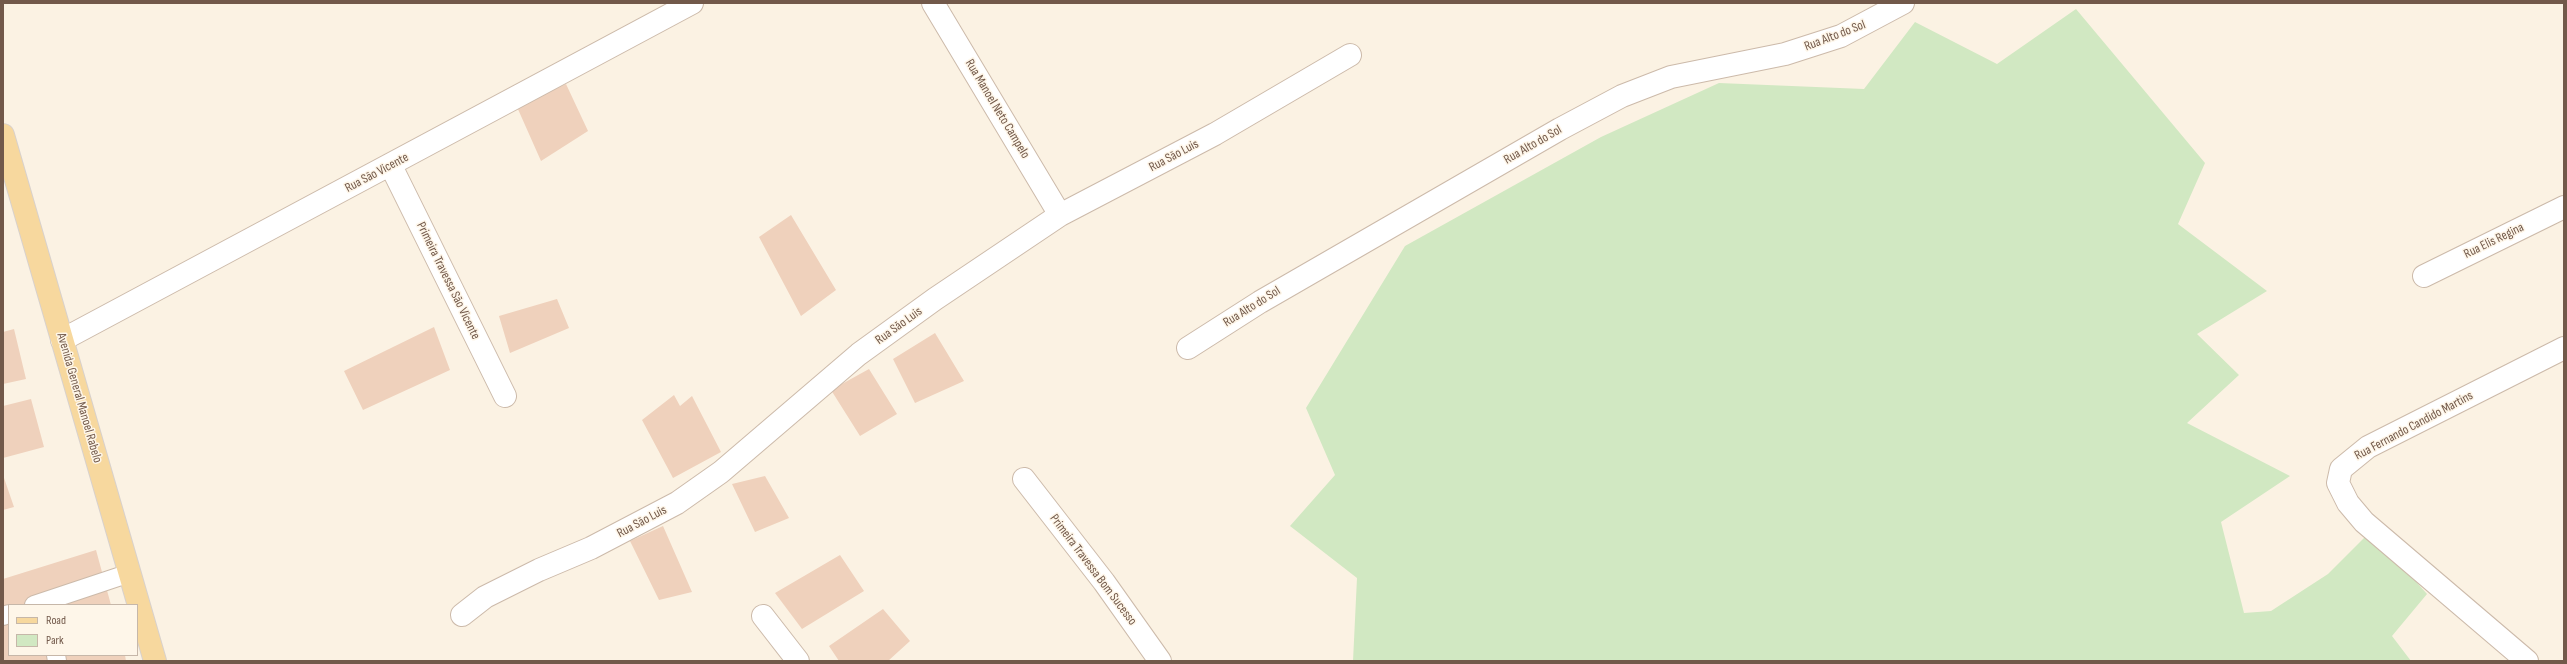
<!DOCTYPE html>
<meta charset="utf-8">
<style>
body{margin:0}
#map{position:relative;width:2567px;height:664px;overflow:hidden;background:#fbf2e3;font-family:"Sofia Sans Condensed",sans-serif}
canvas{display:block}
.frame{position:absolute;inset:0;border:4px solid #72594a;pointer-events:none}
.legend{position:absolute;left:8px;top:604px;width:130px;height:52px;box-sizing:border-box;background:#fef6e9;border:1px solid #c6b7a9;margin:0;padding:5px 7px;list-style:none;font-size:12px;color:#72594a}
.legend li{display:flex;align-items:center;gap:8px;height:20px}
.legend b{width:20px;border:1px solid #c6b7a9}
</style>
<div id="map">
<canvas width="2567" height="664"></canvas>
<div class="frame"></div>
<ul class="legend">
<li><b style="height:5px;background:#f7d89e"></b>Road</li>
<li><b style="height:11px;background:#d1e8c2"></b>Park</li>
</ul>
</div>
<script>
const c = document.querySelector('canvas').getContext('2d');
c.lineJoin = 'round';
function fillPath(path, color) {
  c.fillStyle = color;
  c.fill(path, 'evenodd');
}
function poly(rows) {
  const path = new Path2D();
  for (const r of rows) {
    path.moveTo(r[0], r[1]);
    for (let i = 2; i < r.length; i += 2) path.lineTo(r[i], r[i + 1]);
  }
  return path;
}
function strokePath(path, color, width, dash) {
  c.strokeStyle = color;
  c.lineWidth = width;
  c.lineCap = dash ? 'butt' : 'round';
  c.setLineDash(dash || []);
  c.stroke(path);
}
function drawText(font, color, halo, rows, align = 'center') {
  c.font = font + ' "Sofia Sans Condensed",sans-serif';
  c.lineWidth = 3;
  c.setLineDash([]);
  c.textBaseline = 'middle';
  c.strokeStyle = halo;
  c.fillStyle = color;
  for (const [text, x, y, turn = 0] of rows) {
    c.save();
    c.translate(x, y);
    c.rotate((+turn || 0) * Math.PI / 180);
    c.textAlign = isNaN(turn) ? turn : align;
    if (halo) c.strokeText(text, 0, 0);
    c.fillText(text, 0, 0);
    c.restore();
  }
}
fillPath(poly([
 [2076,9,2205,163,2178,224,2267,291,2197,334,2239,375,2187,423,2290,476,2221,522,2244,613,2271,611,2328,574,2371,531,2427,594,2392,636,2411,661,1353,661,1357,578,1290,526,1335,475,1306,408,1405,246,1601,137,1719,83,1864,89,1915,22,1997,64]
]), '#d1e8c2');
fillPath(poly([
 [566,84,588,131,541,161,517,107],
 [791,215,836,290,801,316,759,237],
 [557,299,569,328,510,353,499,316],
 [434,327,450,370,363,410,344,371],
 [14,329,26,379,3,384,3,332],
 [935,333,964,381,915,403,893,359],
 [869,369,897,414,860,436,831,390],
 [674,395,680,406,692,396,721,452,673,478,642,420],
 [31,399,44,447,3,458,3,406],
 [3,475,14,507,3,510],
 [765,476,789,518,755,532,732,484],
 [663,526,692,592,659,600,630,541],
 [96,550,111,605,9,605,9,655,125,655,126,661,3,661,3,579],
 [840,555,864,591,802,629,775,593],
 [883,609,910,641,888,661,839,661,829,646]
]), '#efd1bc');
const service = poly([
 [34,605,130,573],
 [3,616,9,614],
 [56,655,57,661]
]);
const minor = poly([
 [933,3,1060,215],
 [391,166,505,396],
 [2424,276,2564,207],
 [62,340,692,3],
 [1188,348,1260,302,1560,129,1622,96,1671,77,1785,54,1841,36,1903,3],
 [1024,479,1104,582,1160,661],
 [462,615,485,597,539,570,591,548,677,503,721,472,859,354,935,299,1060,215,1215,134,1350,55],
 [763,616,798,661],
 [2527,661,2364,522,2348,503,2338,483,2341,469,2368,447,2564,348]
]);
const primary = poly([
 [3,135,155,661]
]);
strokePath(service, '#ccbaaa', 20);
strokePath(minor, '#ccbaaa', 24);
strokePath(primary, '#d8d1cc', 24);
strokePath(service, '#fff', 18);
strokePath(minor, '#fff', 22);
strokePath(primary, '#f7d89e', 22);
drawText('13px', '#72594a', '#fef6e9', [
 ["Rua Alto do Sol",1835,36,-21],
 ["Rua Manoel Neto Campelo",997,109,59],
 ["Rua Alto do Sol",1533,145,-30],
 ["Rua São Luis",1174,156,-28],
 ["Rua São Vicente",377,173,-28],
 ["Rua Elis Regina",2494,241,-26],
 ["Primeira Travessa São Vicente",448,281,64],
 ["Rua Alto do Sol",1252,307,-32],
 ["Rua São Luis",899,326,-36],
 ["Avenida General Manoel Rabelo",79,398,74],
 ["Rua Fernando Candido Martins",2414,426,-28],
 ["Rua São Luis",642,522,-28],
 ["Primeira Travessa Bom Sucesso",1093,570,53]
]);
</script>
